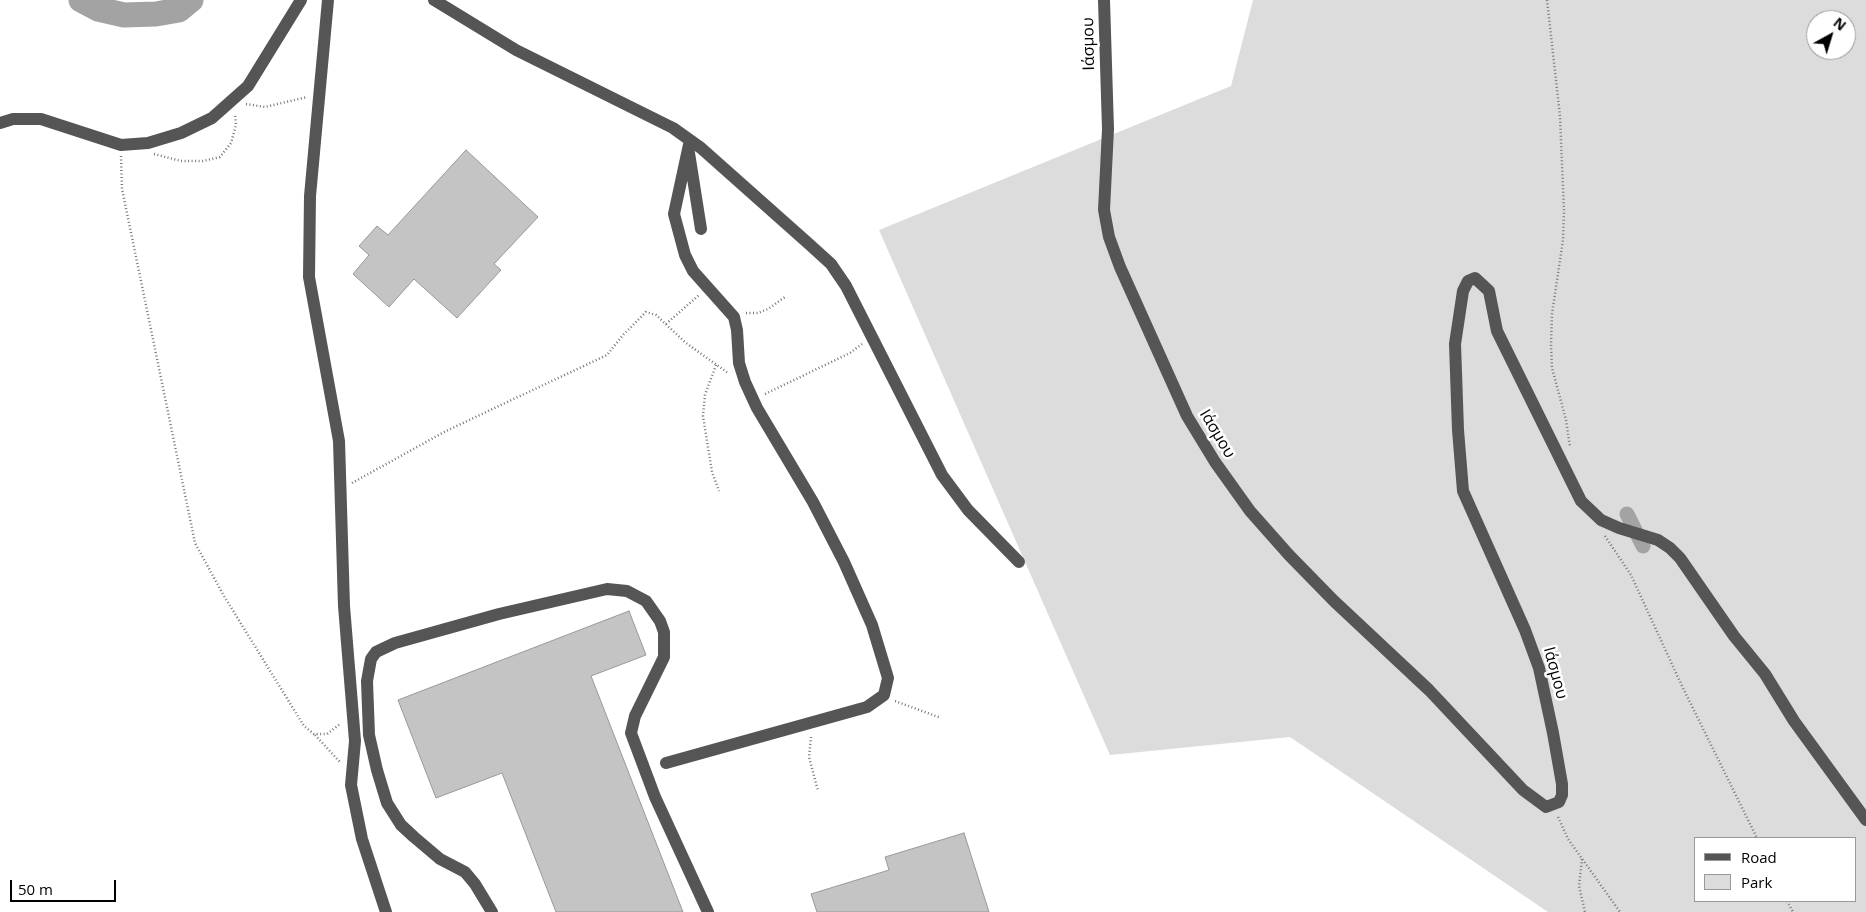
<!DOCTYPE html>
<meta charset="utf-8">
<style>
body{margin:0}
#map{position:relative;width:1866px;height:912px;overflow:hidden;background:#fff;font-family:"Open Sans",sans-serif}
canvas{display:block}
.legend{position:absolute;left:1694px;top:837px;width:162px;height:65px;box-sizing:border-box;background:#fff;border:1px solid #999;margin:0;padding:6px 9px;list-style:none;font-size:15px;color:#000}
.legend li{display:flex;align-items:center;gap:10px;height:25px}
.legend b{width:25px;border:1px solid #999}
.north{position:absolute;left:1806px;top:10px;width:50px;height:50px;box-sizing:border-box;background:#fff;border:1px solid #999;border-radius:50%;rotate:39deg;font-size:14px;font-weight:700;line-height:20px;text-align:center;color:#000}
.north::after{content:'';display:block;margin:auto;width:18px;height:22px;background:#000;clip-path:polygon(50% 0,100% 100%,50% 72%,0 100%)}
.scale{position:absolute;left:10px;top:880px;width:106px;height:22px;box-sizing:border-box;border:2px solid #000;border-top:0;padding-left:6px;font-size:15px;line-height:18px;white-space:nowrap;color:#000;-webkit-text-stroke:4px #fff;paint-order:stroke}
</style>
<div id="map">
<canvas width="1866" height="912"></canvas>
<ul class="legend">
<li><b style="height:6px;background:#555"></b>Road</li>
<li><b style="height:14px;background:#dcdcdc"></b>Park</li>
</ul>
<div class="north">N</div>
<div class="scale">50 m</div>
</div>
<script>
const c = document.querySelector('canvas').getContext('2d');
c.lineJoin = 'round';
function fillPath(path, color) {
  c.fillStyle = color;
  c.fill(path, 'evenodd');
}
function poly(rows) {
  const path = new Path2D();
  for (const r of rows) {
    path.moveTo(r[0], r[1]);
    for (let i = 2; i < r.length; i += 2) path.lineTo(r[i], r[i + 1]);
  }
  return path;
}
function strokePath(path, color, width, dash) {
  c.strokeStyle = color;
  c.lineWidth = width;
  c.lineCap = dash ? 'butt' : 'round';
  c.setLineDash(dash || []);
  c.stroke(path);
}
function drawText(font, color, halo, rows, align = 'center') {
  c.font = font + ' "Open Sans",sans-serif';
  c.lineWidth = 5;
  c.setLineDash([]);
  c.textBaseline = 'middle';
  c.strokeStyle = halo;
  c.fillStyle = color;
  for (const [text, x, y, turn = 0] of rows) {
    c.save();
    c.translate(x, y);
    c.rotate((+turn || 0) * Math.PI / 180);
    c.textAlign = isNaN(turn) ? turn : align;
    if (halo) c.strokeText(text, 0, 0);
    c.fillText(text, 0, 0);
    c.restore();
  }
}
fillPath(poly([
 [1253,0,1866,0,1866,912,1548,912,1290,737,1110,755,879,230,1231,86],
 [1816,20,1846,20,1846,50,1816,50],
 [1695,838,1855,838,1855,901,1695,901]
]), '#dcdcdc');
strokePath(poly([
 [1627,514,1643,546]
]), '#a3a3a3', 15);
strokePath(poly([
 [81,0,98,9,124,15,156,14,179,10,191,0]
]), '#a3a3a3', 25);
const building = poly([
 [466,150,538,217,494,264,501,270,457,318,414,279,389,307,353,274,369,255,359,246,377,226,388,235,466,150],
 [629,611,646,655,591,676,683,912,556,912,502,773,436,798,398,700,629,611],
 [964,833,989,912,817,912,811,894,889,870,885,857,964,833]
]);
fillPath(building, '#c4c4c4');
strokePath(building, '#999', 1);
strokePath(poly([
 [1547,0,1560,116,1564,211,1563,240,1552,314,1551,345,1552,368,1566,420,1570,447],
 [246,104,265,107,307,97],
 [154,154,181,161,203,161,220,157,231,143,236,125,235,114],
 [121,156,122,189,195,543,224,596,304,726,314,734,327,734,340,724],
 [746,313,758,313,768,309,785,297],
 [666,324,699,295],
 [716,365,705,395,703,416,712,472,719,491],
 [765,394,850,353,862,344],
 [352,483,446,431,607,355,623,335,646,312,656,315,686,343,728,373],
 [1605,536,1631,575,1682,686,1757,838],
 [895,701,941,718],
 [315,735,340,762],
 [811,737,809,757,818,791],
 [1558,817,1568,839,1620,912],
 [1582,859,1579,886,1585,912],
 [1787,901,1793,912]
]), '#777', 2.5, [1, 2.5]);
strokePath(poly([
 [328,0,310,196,309,277,339,441,344,606,355,741,351,785,362,839,386,912],
 [434,0,516,50,673,128,701,148,809,244,831,264,846,286,942,475,968,510,1019,562],
 [1104,0,1108,129,1104,210,1109,237,1120,267,1187,416,1215,462,1250,511,1289,555,1334,601,1429,690,1523,790,1546,807,1559,802,1562,795,1562,784,1553,733,1539,668,1525,630,1463,491,1458,430,1455,344,1463,291,1468,281,1475,278,1489,291,1497,331,1581,501,1601,520,1619,528,1658,540,1670,548,1680,558,1734,636,1765,674,1794,721,1866,820],
 [0,123,13,119,41,119,121,145,148,143,181,133,212,118,248,86,301,0],
 [689,153,701,229],
 [666,763,867,707,884,695,888,678,872,625,844,562,813,502,757,408,745,382,739,363,737,330,734,317,693,271,685,255,674,214,690,140],
 [492,912,475,884,465,872,440,859,414,837,401,825,387,803,377,770,369,735,367,681,371,659,376,652,395,643,499,614,607,589,627,591,646,601,660,621,664,632,664,657,635,716,631,733,655,797,708,912]
]), '#555', 12);
drawText('16px', '#000', '#fff', [
 ["Ιάσμου",1089,44,-91],
 ["Ιάσμου",1217,434,59],
 ["Ιάσμου",1555,673,75]
]);
</script>
